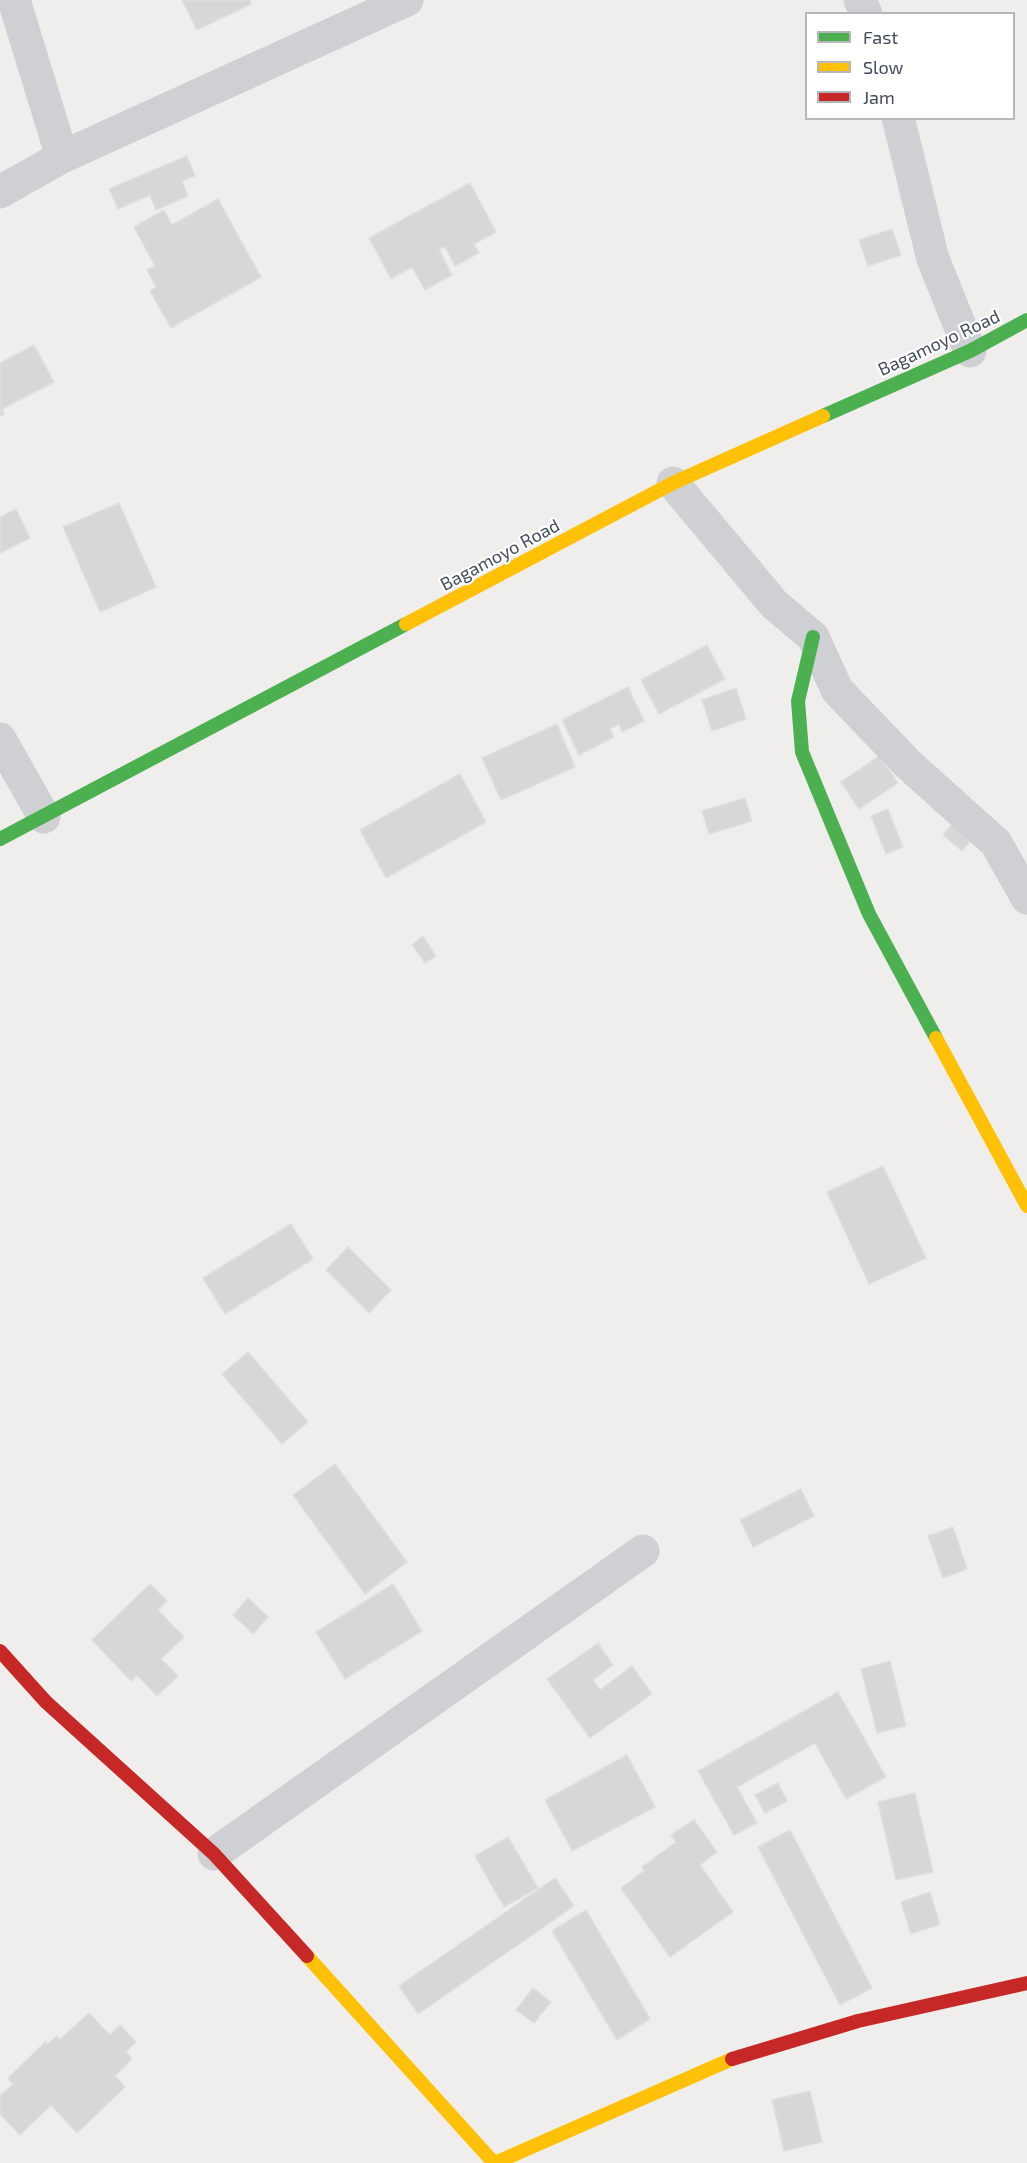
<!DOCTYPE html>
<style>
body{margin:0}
#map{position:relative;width:1027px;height:2163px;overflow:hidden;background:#efeeed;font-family:"Exo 2",sans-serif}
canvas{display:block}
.legend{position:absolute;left:805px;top:12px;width:210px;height:108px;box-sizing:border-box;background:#fff;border:2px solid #b4b7be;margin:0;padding:8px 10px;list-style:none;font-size:18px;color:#434c5c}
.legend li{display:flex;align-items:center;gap:12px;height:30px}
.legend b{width:30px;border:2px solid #b4b7be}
</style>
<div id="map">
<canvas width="1027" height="2163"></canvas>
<ul class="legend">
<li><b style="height:8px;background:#4caf50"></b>Fast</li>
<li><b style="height:8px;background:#ffc107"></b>Slow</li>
<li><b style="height:8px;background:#c62828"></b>Jam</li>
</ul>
</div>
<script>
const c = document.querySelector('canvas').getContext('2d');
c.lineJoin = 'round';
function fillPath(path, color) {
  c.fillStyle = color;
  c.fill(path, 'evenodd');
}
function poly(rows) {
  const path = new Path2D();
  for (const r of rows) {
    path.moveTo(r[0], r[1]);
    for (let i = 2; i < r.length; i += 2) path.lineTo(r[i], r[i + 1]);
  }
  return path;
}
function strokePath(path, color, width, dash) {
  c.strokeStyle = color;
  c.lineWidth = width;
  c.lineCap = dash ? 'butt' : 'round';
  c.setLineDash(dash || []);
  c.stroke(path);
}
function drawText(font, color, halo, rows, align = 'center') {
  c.font = font + ' "Exo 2",sans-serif';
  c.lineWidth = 4.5;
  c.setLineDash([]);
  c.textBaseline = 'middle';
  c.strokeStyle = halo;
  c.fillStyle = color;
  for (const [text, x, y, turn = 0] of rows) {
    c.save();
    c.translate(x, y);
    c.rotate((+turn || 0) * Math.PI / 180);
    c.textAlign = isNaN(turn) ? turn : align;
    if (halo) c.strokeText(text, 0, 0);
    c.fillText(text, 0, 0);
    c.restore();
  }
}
const building = poly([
 [182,0,250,0,251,4,197,30,182,0],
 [187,156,195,176,182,181,188,196,156,210,150,195,118,209,109,189,187,156],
 [470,183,496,232,474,244,479,253,455,266,445,247,439,249,452,275,425,290,412,267,391,279,369,238,470,183],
 [218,199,261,277,171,328,150,291,156,287,147,270,155,266,134,227,164,210,172,225,218,199],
 [892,229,901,255,868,266,859,240,892,229],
 [34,345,54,382,2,409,4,414,0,417,0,363,34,345],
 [119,503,156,587,100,612,63,527,119,503],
 [16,509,30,538,0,553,0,517,16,509],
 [707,645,725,679,659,714,641,680,707,645],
 [628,687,644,721,622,732,619,724,610,729,614,737,579,755,562,720,628,687],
 [736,688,746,719,712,731,702,700,736,688],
 [557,724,575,767,501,800,482,758,557,724],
 [879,756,898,783,859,809,841,782,879,756],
 [460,774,486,822,386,878,360,830,460,774],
 [745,798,752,821,709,834,702,811,745,798],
 [888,809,903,847,886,854,871,816,888,809],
 [957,818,976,834,962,851,943,835,957,818],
 [423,936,436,956,425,963,412,945,423,936],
 [883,1166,926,1258,869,1284,827,1192,883,1166],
 [291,1224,313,1259,225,1314,203,1278,291,1224],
 [348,1247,391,1290,369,1313,326,1270,348,1247],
 [248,1352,308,1422,282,1444,222,1374,248,1352],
 [335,1464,407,1562,365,1594,293,1495,335,1464],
 [801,1489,814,1516,753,1547,740,1520,801,1489],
 [953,1527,967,1569,943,1578,928,1536,953,1527],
 [150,1584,167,1601,158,1610,184,1637,161,1659,178,1676,157,1696,137,1675,131,1681,92,1640,150,1584],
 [393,1584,422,1631,345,1679,316,1632,393,1584],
 [248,1598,268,1617,253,1634,233,1615,248,1598],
 [598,1643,613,1665,593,1680,600,1690,632,1666,652,1694,590,1738,547,1679,598,1643],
 [890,1661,906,1726,877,1733,861,1669,890,1661],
 [838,1692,886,1777,846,1799,815,1743,737,1787,757,1823,734,1835,698,1771,838,1692],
 [627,1755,655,1807,572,1851,545,1800,627,1755],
 [778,1783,787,1801,765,1813,755,1795,778,1783],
 [915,1793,933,1872,896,1880,878,1802,915,1793],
 [694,1820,717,1852,700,1865,733,1912,670,1957,621,1888,644,1871,642,1867,676,1842,671,1835,694,1820],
 [790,1830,872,1988,840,2005,758,1847,790,1830],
 [508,1837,538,1888,504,1907,475,1856,508,1837],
 [555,1878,574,1906,418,2014,399,1986,555,1878],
 [930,1892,940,1924,911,1934,901,1902,930,1892],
 [586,1910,650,2019,617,2040,552,1931,586,1910],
 [533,1988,551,2002,534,2023,516,2010,533,1988],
 [89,2013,110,2035,120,2025,136,2042,126,2051,132,2059,115,2076,125,2087,77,2133,51,2105,20,2135,0,2114,0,2096,13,2084,8,2078,46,2041,48,2044,57,2036,60,2039,89,2013],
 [810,2091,822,2142,784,2151,772,2100,810,2091]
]);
fillPath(building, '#d7d7d9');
strokePath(building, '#e0dfe0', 1.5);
strokePath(poly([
 [14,0,62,157],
 [860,0,866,14],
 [898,118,933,259,970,351],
 [0,192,62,157,407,0],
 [673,483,774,604,813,637,837,690,909,765,996,843,1027,898],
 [0,739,44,817],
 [214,1854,643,1551]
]), '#ced0d4', 33);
strokePath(poly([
 [823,416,970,351,1027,320],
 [813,637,798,701,802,752,869,914,936,1038],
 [0,839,406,624]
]), '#4caf50', 14);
strokePath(poly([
 [406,624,673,483,823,416],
 [936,1038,1027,1206],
 [307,1956,494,2163],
 [495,2163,732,2059]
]), '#ffc107', 14);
strokePath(poly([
 [0,1651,46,1702,214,1854,307,1956],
 [732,2059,858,2021,1027,1983]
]), '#c62828', 14);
drawText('18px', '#434c5c', '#fff', [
 ["Bagamoyo Road",939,343,-25],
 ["Bagamoyo Road",500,555,-28]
]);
</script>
